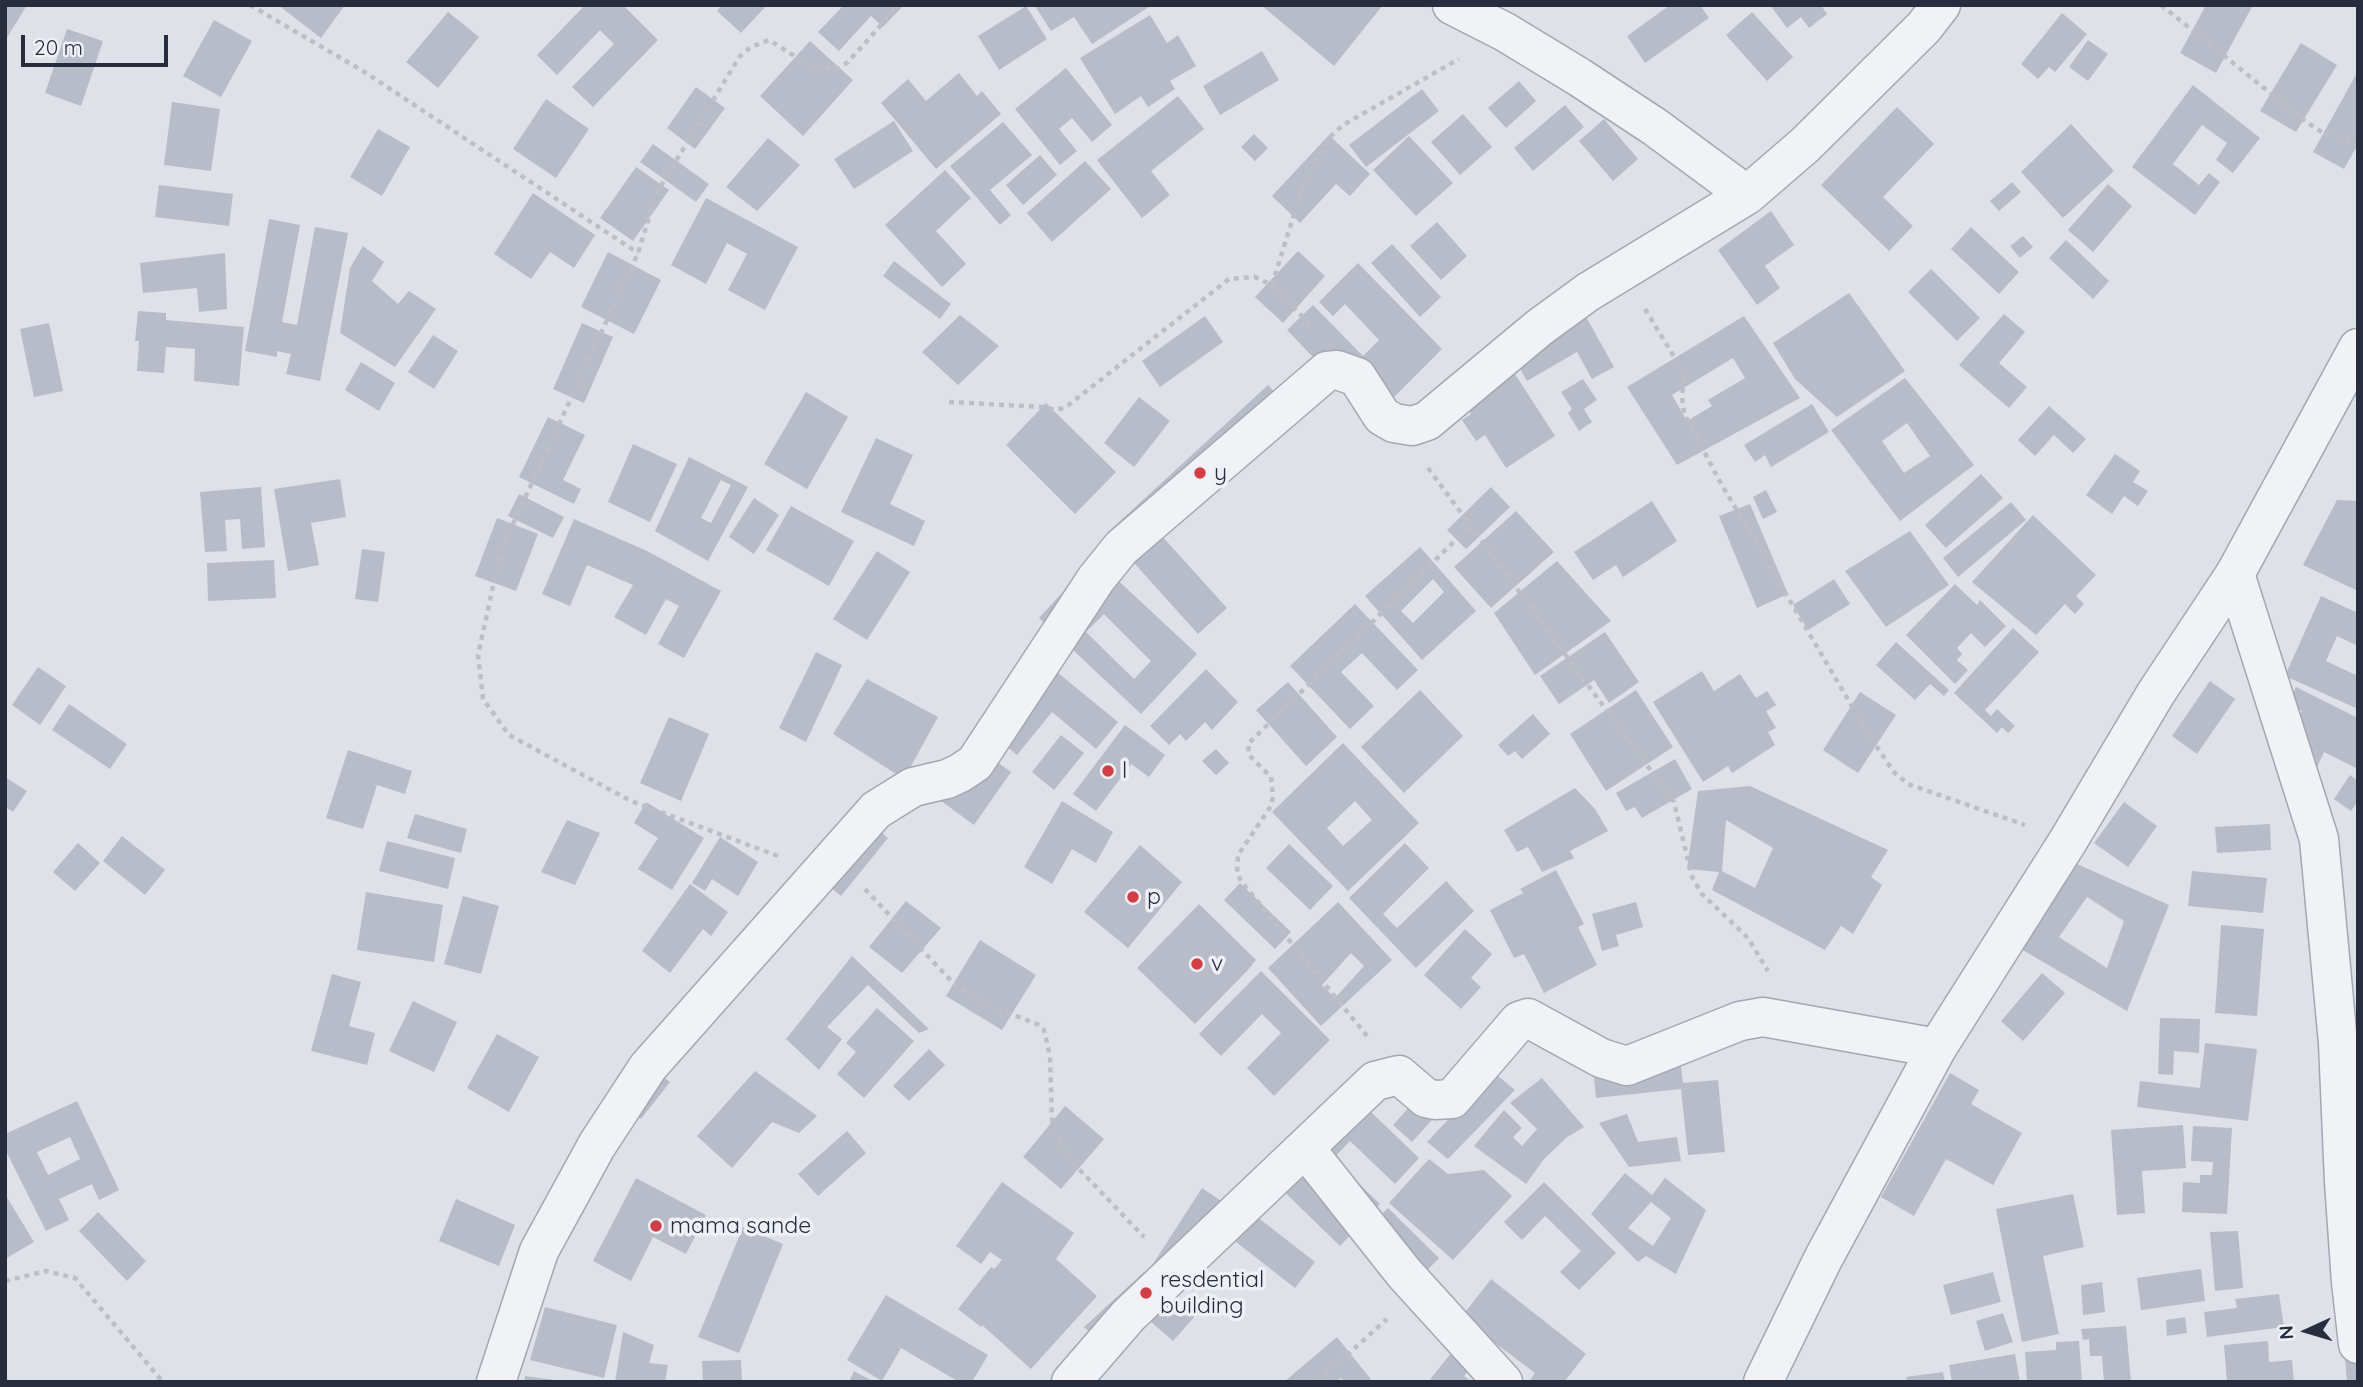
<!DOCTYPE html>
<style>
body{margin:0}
#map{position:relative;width:2363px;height:1387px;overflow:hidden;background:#dee1e8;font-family:Quicksand,sans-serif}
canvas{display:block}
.frame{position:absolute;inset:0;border:7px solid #272d3f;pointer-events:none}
.north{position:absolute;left:2272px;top:1296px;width:70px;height:70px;-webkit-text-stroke:5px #edf0f5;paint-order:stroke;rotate:266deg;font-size:19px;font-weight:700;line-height:28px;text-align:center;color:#272d3f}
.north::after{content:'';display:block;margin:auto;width:24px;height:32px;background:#272d3f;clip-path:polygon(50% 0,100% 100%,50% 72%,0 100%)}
.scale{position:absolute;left:21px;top:35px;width:147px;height:32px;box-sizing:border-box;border:4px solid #272d3f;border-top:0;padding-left:9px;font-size:21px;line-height:24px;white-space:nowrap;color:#272d3f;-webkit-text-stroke:5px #edf0f5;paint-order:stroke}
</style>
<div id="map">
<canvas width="2363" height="1387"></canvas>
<div class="frame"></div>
<div class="north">N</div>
<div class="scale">20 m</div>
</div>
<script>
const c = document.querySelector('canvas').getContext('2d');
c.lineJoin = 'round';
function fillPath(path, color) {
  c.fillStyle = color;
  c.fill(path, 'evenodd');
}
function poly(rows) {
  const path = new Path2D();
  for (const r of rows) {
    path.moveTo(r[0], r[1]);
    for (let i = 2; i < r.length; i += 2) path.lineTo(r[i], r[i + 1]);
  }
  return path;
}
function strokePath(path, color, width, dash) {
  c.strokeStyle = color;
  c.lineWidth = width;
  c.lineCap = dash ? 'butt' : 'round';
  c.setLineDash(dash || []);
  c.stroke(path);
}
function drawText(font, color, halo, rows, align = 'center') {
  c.font = font + ' Quicksand,sans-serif';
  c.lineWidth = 7;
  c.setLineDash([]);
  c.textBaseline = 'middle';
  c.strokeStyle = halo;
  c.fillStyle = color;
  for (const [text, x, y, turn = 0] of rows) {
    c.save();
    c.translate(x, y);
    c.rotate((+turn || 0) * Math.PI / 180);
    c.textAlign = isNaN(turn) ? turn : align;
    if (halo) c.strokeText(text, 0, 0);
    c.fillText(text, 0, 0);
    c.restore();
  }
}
fillPath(poly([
 [5,5,27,5,5,41],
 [278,5,345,5,321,38],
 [585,5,623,5,658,40,593,107,572,87,614,44,600,30,557,75,537,55],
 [722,5,767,5,741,33,717,11],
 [844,5,899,5,902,7,883,27,871,16,839,51,818,32],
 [1037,5,1152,5,1092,44,1074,17,1051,31,1035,6],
 [1261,5,1383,5,1334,66],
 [1670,5,1700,5,1709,18,1645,63,1627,36],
 [1770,5,1821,5,1827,14,1809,28,1801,17,1787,28],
 [2206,5,2253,5,2216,73,2180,53],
 [1026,6,1047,39,999,70,978,36],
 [448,12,479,37,438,88,406,62],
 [1752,12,1793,57,1767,81,1726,35],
 [2062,13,2087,34,2055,72,2049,67,2038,79,2021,64],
 [1150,15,1167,43,1178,35,1196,66,1170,81,1175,89,1148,107,1141,96,1115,114,1080,58],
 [214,20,252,41,221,97,183,76],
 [67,29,103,41,81,106,45,93],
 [2088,40,2108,54,2088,81,2069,67],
 [810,41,853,80,803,136,760,96],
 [2301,43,2337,65,2296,132,2260,111],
 [1262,51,1279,80,1220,115,1203,86],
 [1066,68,1112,125,1092,142,1072,118,1059,129,1077,151,1060,165,1015,109],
 [2358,71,2358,144,2344,169,2313,152],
 [959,73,977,96,982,91,1001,114,936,169,881,103,908,79,926,101],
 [1519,81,1536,101,1506,128,1488,108],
 [2193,85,2260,138,2233,173,2216,160,2227,143,2202,125,2173,164,2199,185,2209,173,2220,182,2195,215,2132,167],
 [696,87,725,108,695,149,667,128],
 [1422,89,1439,111,1366,167,1349,145],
 [1178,96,1204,129,1151,171,1170,195,1142,218,1097,160],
 [546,99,589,129,556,178,513,149],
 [172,102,220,109,211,171,164,165],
 [1565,105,1584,127,1533,171,1514,148],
 [1897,107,1934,144,1883,197,1913,226,1889,251,1821,185],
 [1463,114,1492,147,1460,175,1431,142],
 [1604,119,1638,159,1613,181,1579,141],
 [894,121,913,151,854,189,834,159],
 [1003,122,1032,155,990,190,1011,215,1000,225,950,166],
 [2071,124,2114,171,2063,218,2021,172],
 [378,129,410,147,382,196,350,177],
 [1254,134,1268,148,1255,161,1241,147],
 [1329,135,1370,174,1350,196,1336,184,1300,223,1272,196],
 [1409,136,1453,183,1416,216,1373,170],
 [768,138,800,165,757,211,726,187],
 [653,144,709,184,696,202,640,162],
 [1040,155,1057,175,1023,205,1006,185],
 [1085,161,1111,189,1052,242,1027,213],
 [636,167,669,190,633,241,600,218],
 [945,170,971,198,936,231,966,264,942,287,885,225],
 [2012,182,2021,192,1999,211,1990,201],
 [2108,184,2132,206,2093,252,2068,230],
 [159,185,233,194,229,226,155,217],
 [533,193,595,235,574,268,550,252,531,279,494,254],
 [706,198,798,247,765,310,728,290,747,254,727,243,706,284,671,265],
 [1771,211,1794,245,1765,266,1780,288,1757,305,1718,250],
 [269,219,300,225,282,322,297,325,315,227,348,233,320,381,286,374,291,354,277,351,277,357,245,351],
 [1437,222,1467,256,1441,280,1410,246],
 [1971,227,2019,272,1999,294,1951,249],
 [2023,236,2033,247,2020,258,2010,246],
 [2066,240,2109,281,2093,299,2049,258],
 [1392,244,1441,297,1420,317,1371,263],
 [363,246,384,262,372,281,398,304,409,291,436,309,395,367,340,333,350,268],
 [1298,251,1325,276,1283,323,1255,297],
 [608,252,661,280,634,334,581,307],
 [225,253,227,309,199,312,197,288,143,293,140,263],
 [894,261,951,304,940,319,883,276],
 [1358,263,1442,349,1372,419,1287,330,1313,305,1363,356,1379,340,1345,304,1333,316,1319,302],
 [1931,269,1980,318,1957,341,1908,292],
 [1849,293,1905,371,1837,417,1795,379,1773,343],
 [1580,306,1614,367,1592,379,1577,352,1527,381,1507,346],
 [138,311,166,313,166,320,244,327,239,386,194,381,195,349,166,347,164,373,137,371,139,341,135,341],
 [2004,314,2025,332,1999,363,2027,387,2009,408,1959,365],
 [960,315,999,346,958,385,922,352],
 [1205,316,1223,342,1160,387,1142,361],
 [1744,316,1800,398,1677,465,1627,387],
 [1733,358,1745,378,1708,400,1712,406,1687,421,1672,395],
 [49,323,63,391,34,397,20,329],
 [582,323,613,337,584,403,553,389],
 [433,335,458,351,434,389,408,372],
 [1504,357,1555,436,1506,468,1485,435,1476,441,1462,420,1471,414,1461,399],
 [361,362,395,383,379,411,345,390],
 [1905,378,1974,465,1900,521,1831,430],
 [1907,423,1930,456,1904,473,1882,441],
 [1583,379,1597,400,1584,409,1592,422,1579,431,1568,413,1572,409,1561,392],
 [1268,385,1294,413,1161,535,1227,608,1198,634,1107,533],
 [806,392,848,417,807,489,764,464],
 [1139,397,1170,421,1134,467,1104,443],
 [1046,403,1116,472,1075,514,1006,445],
 [1812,404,1829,432,1771,467,1765,455,1755,462,1744,445],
 [2049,406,2086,439,2073,453,2054,435,2035,456,2018,440],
 [548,417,585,435,563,480,581,489,574,504,519,477],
 [876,438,913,455,890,504,925,521,914,546,841,512],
 [633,444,677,464,650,522,608,502],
 [2115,454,2140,471,2133,482,2148,491,2138,506,2124,496,2112,514,2086,495],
 [689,457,748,487,708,561,655,531],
 [721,480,731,485,711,523,701,518],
 [1981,474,2003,498,1946,548,1925,525],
 [340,479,346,517,311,523,319,565,288,571,274,489],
 [261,487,265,547,242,549,240,519,225,520,227,551,205,552,200,492],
 [1491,487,1510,507,1466,549,1447,530],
 [1766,490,1777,512,1763,519,1753,497],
 [519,494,564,517,553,538,508,516],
 [754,498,779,515,754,554,729,537],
 [2337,500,2358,501,2358,591,2303,565],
 [1652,501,1677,541,1623,577,1616,565,1593,580,1574,552],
 [2011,502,2026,520,1958,577,1943,558],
 [1750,504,1788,594,1757,608,1719,516],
 [791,506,854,541,829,586,766,550],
 [1516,511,1554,552,1491,608,1454,567],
 [2033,515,2096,575,2076,596,2084,604,2075,614,2065,604,2036,635,1972,582],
 [497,518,538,534,516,591,475,576],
 [574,519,647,551,721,591,684,658,658,644,679,606,666,599,646,635,614,617,633,585,587,565,570,606,542,594],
 [1910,531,1949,585,1886,627,1845,571],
 [1420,547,1476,611,1422,660,1365,596],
 [1433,579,1444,592,1413,623,1401,611],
 [362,549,385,552,378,602,355,599],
 [877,551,910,572,867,640,833,619],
 [1094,558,1197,654,1141,714,1039,618],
 [1104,614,1151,661,1134,679,1086,632],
 [274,560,276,598,208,601,207,563],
 [1557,561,1611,621,1535,675,1494,613],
 [1834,579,1850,604,1808,630,1793,605],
 [1955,584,1977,605,1980,600,2006,626,1985,647,1971,633,1957,648,1962,654,1957,660,1968,670,1955,684,1906,635],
 [2321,596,2358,613,2358,646,2337,636,2326,661,2358,676,2358,709,2285,676],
 [1355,604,1418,670,1397,690,1362,653,1341,672,1374,706,1350,729,1290,666],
 [2013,628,2039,652,1985,710,1991,716,1997,709,2015,726,2008,733,2002,727,1997,733,1954,693],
 [1605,632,1639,682,1609,703,1594,680,1559,704,1540,676],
 [1896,642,1949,690,1944,696,1930,684,1915,700,1876,665],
 [816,652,842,665,806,742,779,728],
 [1035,654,1118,722,1096,749,1052,712,1017,755,979,724],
 [38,667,66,686,40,725,12,705],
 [1206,669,1238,702,1212,730,1205,722,1186,741,1180,734,1169,745,1150,726],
 [1702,671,1714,691,1740,674,1756,698,1767,691,1776,705,1766,711,1776,728,1768,732,1775,745,1732,773,1728,766,1703,782,1653,702],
 [867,679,938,717,904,779,833,734],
 [2210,681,2235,699,2197,754,2172,736],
 [1288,682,1337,737,1306,766,1256,710],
 [2296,687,2358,718,2358,769,2324,752,2313,776,2290,736,2302,711,2287,704],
 [1420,690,1463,736,1404,793,1361,747],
 [1636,690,1673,747,1606,791,1570,734],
 [1860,692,1896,715,1858,773,1823,750],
 [69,704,127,744,110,769,52,730],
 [1533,714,1550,734,1522,759,1515,751,1508,756,1498,745],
 [669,717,709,734,681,801,640,783],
 [1125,725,1165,755,1149,777,1131,764,1096,811,1073,794],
 [1061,735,1084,753,1054,790,1032,772],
 [1343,743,1419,823,1348,891,1272,812],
 [1355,801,1372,820,1343,846,1327,828],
 [973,745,1011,772,974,825,937,798],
 [1216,749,1229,763,1216,775,1202,761],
 [348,750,412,771,405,794,377,785,363,829,326,818],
 [1675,759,1692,789,1642,818,1635,807,1626,811,1616,793],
 [2350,775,2358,781,2358,801,2351,811,2334,799],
 [5,777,27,791,13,812,5,807],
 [1750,786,1888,850,1871,877,1882,885,1853,934,1841,926,1825,950,1712,890,1719,872,1687,869,1698,791],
 [1726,820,1773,848,1755,888,1722,871],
 [1575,788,1595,809,1608,831,1570,851,1574,858,1542,872,1528,847,1517,852,1504,830],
 [1062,801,1113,832,1096,863,1072,849,1052,884,1024,867],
 [646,802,704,838,672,890,638,869,658,838,634,823],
 [2124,802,2157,826,2128,867,2094,843],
 [853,809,888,838,841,896,806,868],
 [415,814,467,829,461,853,407,838],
 [567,820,600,833,575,885,541,872],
 [2270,824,2271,850,2217,853,2215,827],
 [122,836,165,870,145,895,103,861],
 [720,837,758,862,738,896,712,879,705,891,692,883],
 [387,841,455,858,448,889,379,871],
 [78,843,100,863,75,891,53,872],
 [1405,843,1429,868,1383,914,1397,928,1446,881,1474,911,1416,968,1349,898],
 [1289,844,1333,886,1310,910,1266,868],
 [1140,845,1182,882,1128,948,1084,912],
 [2077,864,2169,905,2127,1011,2021,949],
 [2087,897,2124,921,2107,968,2059,937],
 [1556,870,1584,924,1578,927,1597,965,1544,993,1524,954,1514,958,1490,910,1523,893,1520,889],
 [2192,871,2267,878,2263,913,2188,906],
 [1240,883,1291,932,1275,949,1224,900],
 [690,884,728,912,711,936,703,929,670,973,642,951],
 [366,892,443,905,434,962,357,950],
 [463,896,499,906,481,974,444,964],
 [906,901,941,928,902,973,869,947],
 [1338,902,1392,960,1321,1026,1268,968],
 [1351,953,1364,966,1335,998,1322,985],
 [1636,902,1643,927,1616,935,1619,946,1602,951,1592,914],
 [1199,904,1256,960,1247,971,1195,1024,1137,968],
 [2221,925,2264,929,2257,1016,2215,1013],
 [1465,929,1492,954,1471,978,1481,987,1461,1009,1424,975],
 [980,940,1036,975,1002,1030,946,996],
 [852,956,929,1029,919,1033,868,985,827,1027,842,1039,819,1070,786,1039],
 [1261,971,1330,1040,1274,1096,1247,1068,1281,1033,1262,1014,1221,1056,1199,1034],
 [2042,973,2065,993,2023,1041,2001,1021],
 [332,974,361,982,349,1026,375,1033,367,1065,311,1051],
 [413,1001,457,1022,434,1072,389,1051],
 [877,1008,914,1041,864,1098,837,1074,856,1052,846,1043],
 [2160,1018,2200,1019,2199,1053,2174,1051,2173,1075,2158,1074],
 [497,1034,539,1057,509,1112,467,1088],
 [2205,1043,2257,1049,2248,1121,2137,1107,2140,1081,2200,1088],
 [929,1049,945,1065,909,1101,893,1086],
 [1680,1058,1683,1083,1718,1080,1725,1152,1688,1155,1681,1089,1596,1098,1593,1067],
 [643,1061,670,1082,641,1119,615,1099],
 [755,1071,817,1116,799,1133,772,1122,732,1168,697,1136],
 [1493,1072,1515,1090,1448,1159,1427,1142],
 [1950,1073,1979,1090,1971,1104,2022,1133,1993,1185,1946,1159,1914,1216,1881,1197],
 [1542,1078,1584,1127,1566,1138,1544,1159,1526,1184,1474,1146,1504,1110,1522,1128,1513,1137,1522,1146,1537,1129,1510,1103],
 [1347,1089,1419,1158,1395,1184,1350,1141,1318,1175],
 [1423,1092,1441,1110,1412,1142,1393,1125],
 [77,1101,119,1190,99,1200,92,1184,59,1199,69,1220,46,1231,5,1149,5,1134],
 [70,1137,80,1159,48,1175,37,1152],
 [1065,1106,1104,1139,1061,1189,1023,1157],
 [1627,1114,1638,1142,1677,1137,1681,1161,1629,1167,1599,1123],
 [2183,1125,2186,1168,2142,1171,2145,1213,2117,1215,2111,1130],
 [2193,1126,2232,1128,2227,1214,2182,1212,2183,1182,2200,1183,2200,1175,2212,1175,2213,1162,2191,1161],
 [847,1131,866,1153,818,1196,798,1174],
 [1288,1151,1354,1179,1380,1204,1340,1246,1267,1175],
 [1429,1159,1448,1174,1484,1170,1512,1196,1453,1260,1389,1203],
 [1625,1173,1652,1195,1665,1178,1706,1210,1676,1274,1646,1256,1638,1262,1591,1214],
 [1651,1202,1671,1218,1653,1246,1628,1228],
 [636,1178,706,1215,686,1254,653,1237,631,1281,593,1261],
 [1002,1182,1074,1233,1056,1259,1097,1296,1031,1369,982,1325,981,1327,958,1309,991,1267,994,1269,1002,1260,990,1252,981,1264,956,1246],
 [1544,1182,1616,1253,1579,1290,1560,1272,1581,1251,1545,1216,1522,1240,1504,1222],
 [1202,1188,1236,1211,1185,1290,1151,1267],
 [5,1194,34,1242,5,1259],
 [2073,1194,2084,1247,2043,1256,2059,1334,2022,1342,1996,1209],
 [456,1199,515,1225,499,1266,439,1241],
 [1388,1208,1439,1258,1417,1281,1365,1231],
 [98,1212,146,1261,127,1281,79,1231],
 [1251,1212,1315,1262,1295,1288,1231,1238],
 [743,1227,783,1244,739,1353,698,1337],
 [2238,1231,2243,1288,2215,1291,2210,1232],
 [2201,1269,2205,1301,2141,1310,2137,1278],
 [1144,1272,1197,1314,1173,1341,1142,1314,1109,1350,1084,1327],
 [1993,1272,2001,1302,1951,1315,1943,1285],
 [1491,1279,1586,1354,1564,1382,1529,1382,1535,1373,1491,1340,1464,1376,1472,1382,1428,1382,1471,1328,1460,1319],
 [2102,1282,2105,1312,2083,1315,2081,1285],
 [2279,1294,2284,1327,2207,1337,2204,1312,2237,1308,2235,1299],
 [886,1295,988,1355,972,1382,959,1382,901,1348,882,1381,847,1360],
 [545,1307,617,1325,604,1378,530,1360],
 [2003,1313,2013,1342,1985,1351,1976,1321],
 [2185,1317,2187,1333,2167,1336,2166,1320],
 [2126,1326,2131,1382,2104,1382,2102,1356,2090,1356,2089,1339,2083,1340,2081,1329],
 [623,1332,654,1345,649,1363,668,1365,665,1382,615,1382],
 [1337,1337,1373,1382,1344,1382,1341,1378,1336,1382,1284,1382],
 [2079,1341,2082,1382,2027,1382,2025,1352,2056,1350,2056,1342],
 [2268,1341,2269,1362,2292,1360,2294,1382,2227,1382,2224,1345],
 [2358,1344,2358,1382,2347,1382,2344,1345],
 [2015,1354,2020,1382,1952,1382,1949,1365],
 [741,1360,742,1382,703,1382,702,1361],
 [854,1371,874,1382,849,1382],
 [1943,1372,1945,1382,1907,1382,1906,1377],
 [525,1376,555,1380,555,1382,524,1382]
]), '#b8bcc8');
const minor = poly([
 [1452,5,1505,32,1579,77,1655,127,1747,195],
 [2235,574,2319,839,2338,1043,2344,1182,2351,1282,2358,1344],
 [1305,1148,1404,1273,1503,1382],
 [496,1382,539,1251,597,1145,648,1067,876,810,913,787,947,779,960,773,975,763,1096,579,1121,548,1327,371,1337,370,1357,377,1382,416,1394,423,1412,426,1427,421,1540,327,1588,292,1747,195,1805,145,1924,27,1941,5],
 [1071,1382,1128,1316,1375,1081,1399,1075,1426,1098,1435,1100,1452,1099,1519,1021,1528,1018,1601,1058,1627,1066,1740,1021,1763,1017,1937,1048]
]);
const tertiary = poly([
 [1763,1382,1823,1259,1937,1048,2068,841,2156,693,2235,574,2358,348]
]);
strokePath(minor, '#a3a7b2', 41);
strokePath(tertiary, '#a3a7b2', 41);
strokePath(poly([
 [250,5,363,71,638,253],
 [2161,5,2305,121,2323,133,2358,145],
 [1272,285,1304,182,1331,136,1343,125,1459,59],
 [1645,309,1684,373,1682,397,1684,413,1719,480,1870,737,1894,772,1908,784,2025,825],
 [949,402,1043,407,1056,410,1066,407,1229,279,1255,277,1272,285,1313,328],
 [1428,468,1674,802,1692,877,1702,894,1748,938,1768,971],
 [778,856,631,801,509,735,483,699,478,655,501,550,638,253,657,192,740,56,751,47,769,40,812,67,838,69,848,62,899,5],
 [865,889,955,985,991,1006,1039,1025,1044,1030,1050,1056,1052,1122,1062,1144,1076,1166,1144,1237],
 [1367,1036,1241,881,1237,873,1238,855,1271,806,1273,797,1271,777,1249,755,1248,744,1470,526],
 [5,1281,46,1271,75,1278,163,1382],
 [1317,1382,1387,1319]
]), '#bcbfc6', 4.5, [5, 5]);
strokePath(minor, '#f1f2f6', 38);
strokePath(tertiary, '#f1f2f6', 38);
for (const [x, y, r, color] of [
 [1200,473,7,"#d03f46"],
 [1108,771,7,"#d03f46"],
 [1133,897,7,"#d03f46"],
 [1197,964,7,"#d03f46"],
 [656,1226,7,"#d03f46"],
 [1146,1293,7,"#d03f46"]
]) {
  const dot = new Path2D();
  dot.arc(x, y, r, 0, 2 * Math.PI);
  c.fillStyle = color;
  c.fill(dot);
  strokePath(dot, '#edf0f5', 2.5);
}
drawText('23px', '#272d3f', '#edf0f5', [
 ["y",1214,473],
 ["l",1122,771],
 ["p",1147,897],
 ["v",1211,964],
 ["mama sande",670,1226],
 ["resdential",1160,1280],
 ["building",1160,1306]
], 'left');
</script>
